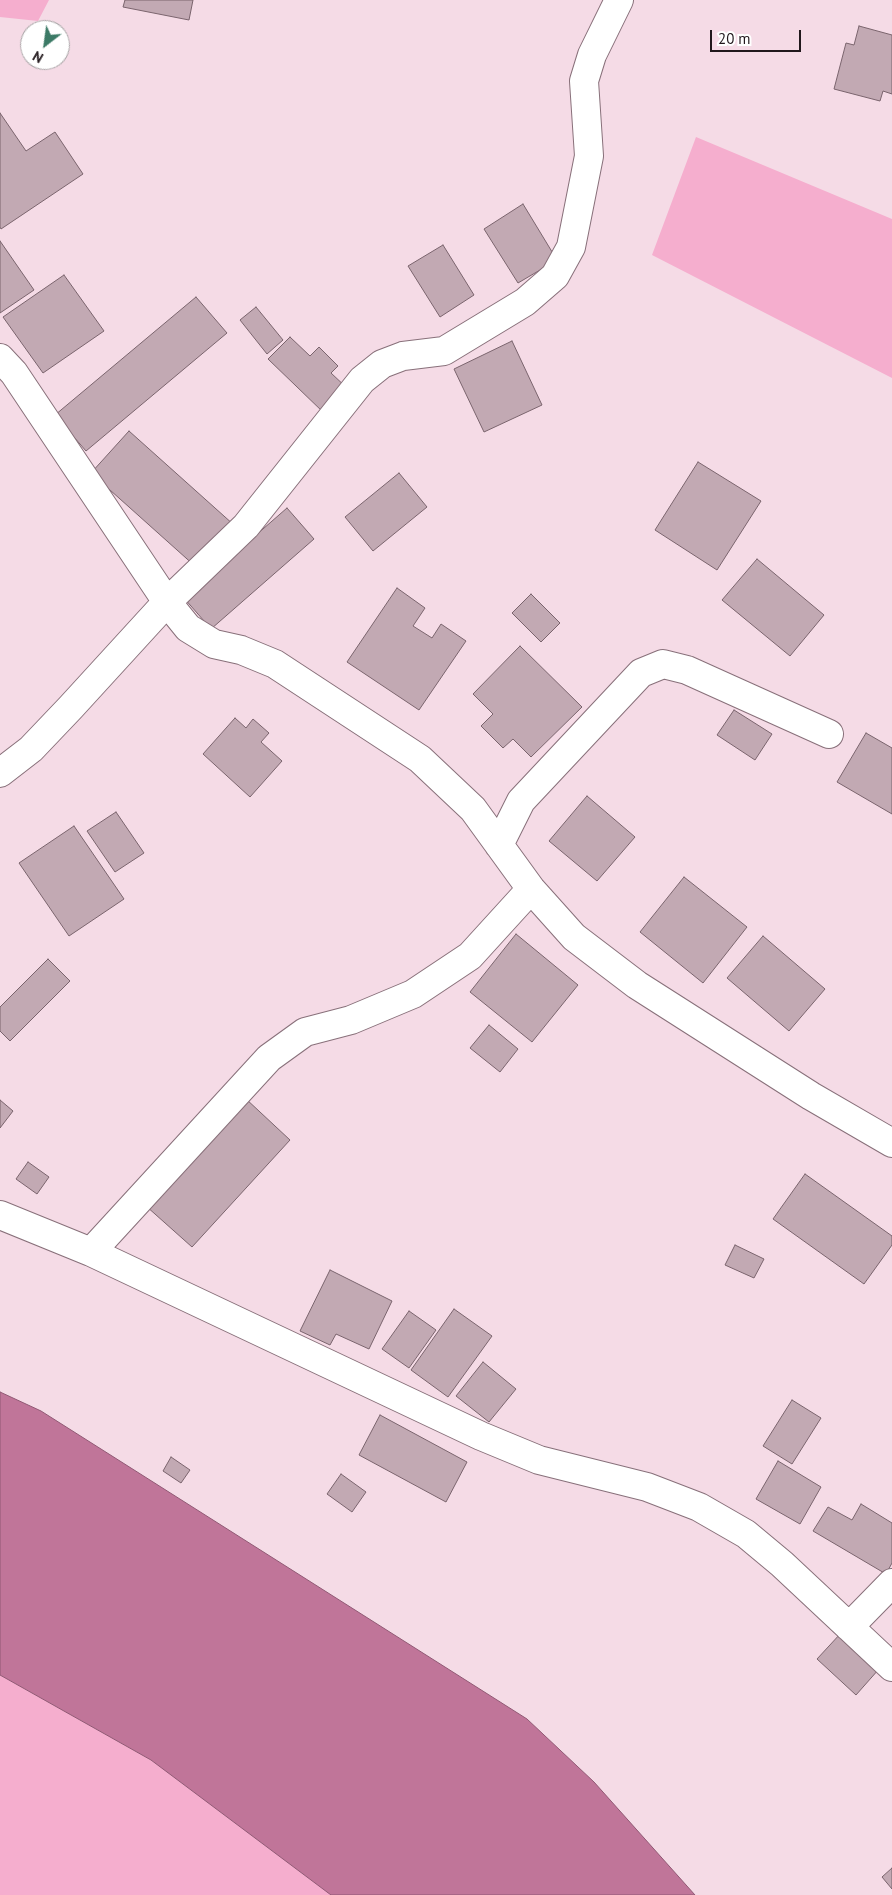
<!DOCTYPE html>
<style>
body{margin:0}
#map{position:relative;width:892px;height:1895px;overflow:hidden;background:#f5dbe6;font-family:"PT Sans",sans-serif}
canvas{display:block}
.north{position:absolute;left:20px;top:20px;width:50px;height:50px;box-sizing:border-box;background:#fff;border:1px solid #a6a3a4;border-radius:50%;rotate:210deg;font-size:14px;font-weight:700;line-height:20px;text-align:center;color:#21181c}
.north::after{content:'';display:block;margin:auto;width:18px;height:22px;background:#3c7a66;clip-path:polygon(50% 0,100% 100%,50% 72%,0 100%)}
.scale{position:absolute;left:710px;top:30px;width:91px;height:22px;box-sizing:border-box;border:2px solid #21181c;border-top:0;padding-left:6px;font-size:15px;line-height:18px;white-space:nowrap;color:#21181c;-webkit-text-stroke:4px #fff;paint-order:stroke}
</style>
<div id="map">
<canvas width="892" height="1895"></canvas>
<div class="north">N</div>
<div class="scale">20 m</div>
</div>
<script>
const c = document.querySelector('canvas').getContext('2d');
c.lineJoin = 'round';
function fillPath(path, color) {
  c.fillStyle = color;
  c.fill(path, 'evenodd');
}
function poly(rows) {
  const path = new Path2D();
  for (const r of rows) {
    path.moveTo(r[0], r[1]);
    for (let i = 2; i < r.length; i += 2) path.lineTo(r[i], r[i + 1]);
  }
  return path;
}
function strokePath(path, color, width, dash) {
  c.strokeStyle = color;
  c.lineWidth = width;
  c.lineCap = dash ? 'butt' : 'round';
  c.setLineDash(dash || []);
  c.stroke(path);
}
fillPath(poly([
 [0,0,49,0,38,21,0,17],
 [696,137,892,219,892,378,652,255],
 [0,1675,151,1760,331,1895,0,1895]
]), '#f5aece');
const water = poly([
 [0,1392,41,1411,527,1719,594,1782,695,1895,331,1895,151,1760,0,1675,0,1392]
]);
fillPath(water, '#c07599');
strokePath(water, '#905974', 1);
const building = poly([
 [125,0,193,0,189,20,123,7,125,0],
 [859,26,892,35,892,94,883,91,880,101,834,89,846,43,854,45,859,26],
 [0,113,26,151,55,132,83,174,1,229,0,227,0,113],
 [523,204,557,260,518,283,484,229,523,204],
 [0,241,34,290,0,313,0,241],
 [443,245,474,295,440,317,408,266,443,245],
 [64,275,104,331,43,373,3,317,64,275],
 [196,297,227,333,86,451,55,415,196,297],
 [256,307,283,340,267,354,240,320,256,307],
 [290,337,310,356,319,347,338,366,331,373,348,389,324,413,268,359,290,337],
 [512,341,542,405,484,432,454,369,512,341],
 [129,431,234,525,196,567,91,473,129,431],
 [698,462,761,501,717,570,655,530,698,462],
 [399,473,427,507,373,551,345,517,399,473],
 [287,508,314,539,211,629,184,598,287,508],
 [757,559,824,615,790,656,722,600,757,559],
 [397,588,425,608,413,626,432,638,441,624,466,641,419,710,347,662,397,588],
 [531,594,560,623,541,642,512,613,531,594],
 [520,646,582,707,531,757,513,739,503,748,481,726,493,714,473,694,520,646],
 [734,710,772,734,755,760,717,735,734,710],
 [235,718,246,728,253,719,269,733,261,742,282,761,250,797,203,754,235,718],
 [866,733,892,748,892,814,837,782,866,733],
 [587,796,635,837,597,881,549,841,587,796],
 [116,812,144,853,115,872,87,831,116,812],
 [74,826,124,899,69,936,19,863,74,826],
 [684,877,747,927,703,983,640,932,684,877],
 [516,934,578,985,532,1042,470,992,516,934],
 [763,936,825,989,789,1031,727,978,763,936],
 [48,959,70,981,10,1041,0,1031,0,1007,48,959],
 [489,1025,518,1049,500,1072,470,1048,489,1025],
 [245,1098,290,1140,192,1247,146,1206,245,1098],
 [0,1100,13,1111,0,1128,0,1100],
 [28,1162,49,1177,37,1194,16,1179,28,1162],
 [805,1174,892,1236,892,1245,864,1284,773,1219,805,1174],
 [735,1245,764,1259,754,1278,725,1265,735,1245],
 [330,1270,392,1301,369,1349,336,1334,330,1345,300,1331,330,1270],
 [454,1309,492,1336,448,1397,411,1370,454,1309],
 [409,1311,436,1330,409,1368,382,1349,409,1311],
 [483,1362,516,1389,489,1422,456,1396,483,1362],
 [792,1400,821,1418,792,1464,763,1446,792,1400],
 [380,1415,467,1462,446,1502,359,1455,380,1415],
 [171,1457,190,1470,181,1483,163,1471,171,1457],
 [778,1461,821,1487,800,1524,756,1499,778,1461],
 [341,1474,366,1492,352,1512,327,1494,341,1474],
 [861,1504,892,1523,892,1563,886,1574,813,1531,828,1507,852,1520,861,1504],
 [841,1633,879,1669,856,1695,817,1659,841,1633],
 [892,1868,892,1889,882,1877,892,1868]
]);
fillPath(building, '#c2a9b3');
strokePath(building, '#7a646d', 1);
const street = poly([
 [0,358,14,373,167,602,188,628,214,644,241,650,275,664,420,759,473,809,531,889,574,937,637,985,811,1096,892,1143],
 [0,773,31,749,71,707,167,602,246,526,362,380,382,364,403,356,444,351,525,302,555,276,571,247,589,156,584,81,592,55,619,0],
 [499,845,521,801,641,673,663,664,687,670,829,734],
 [0,1215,91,1252,481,1436,539,1460,647,1487,699,1507,746,1534,782,1564,892,1667],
 [91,1252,269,1058,305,1032,351,1020,413,994,470,956,531,889],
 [849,1627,892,1583]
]);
strokePath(street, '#88707a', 30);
strokePath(street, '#fff', 28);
</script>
